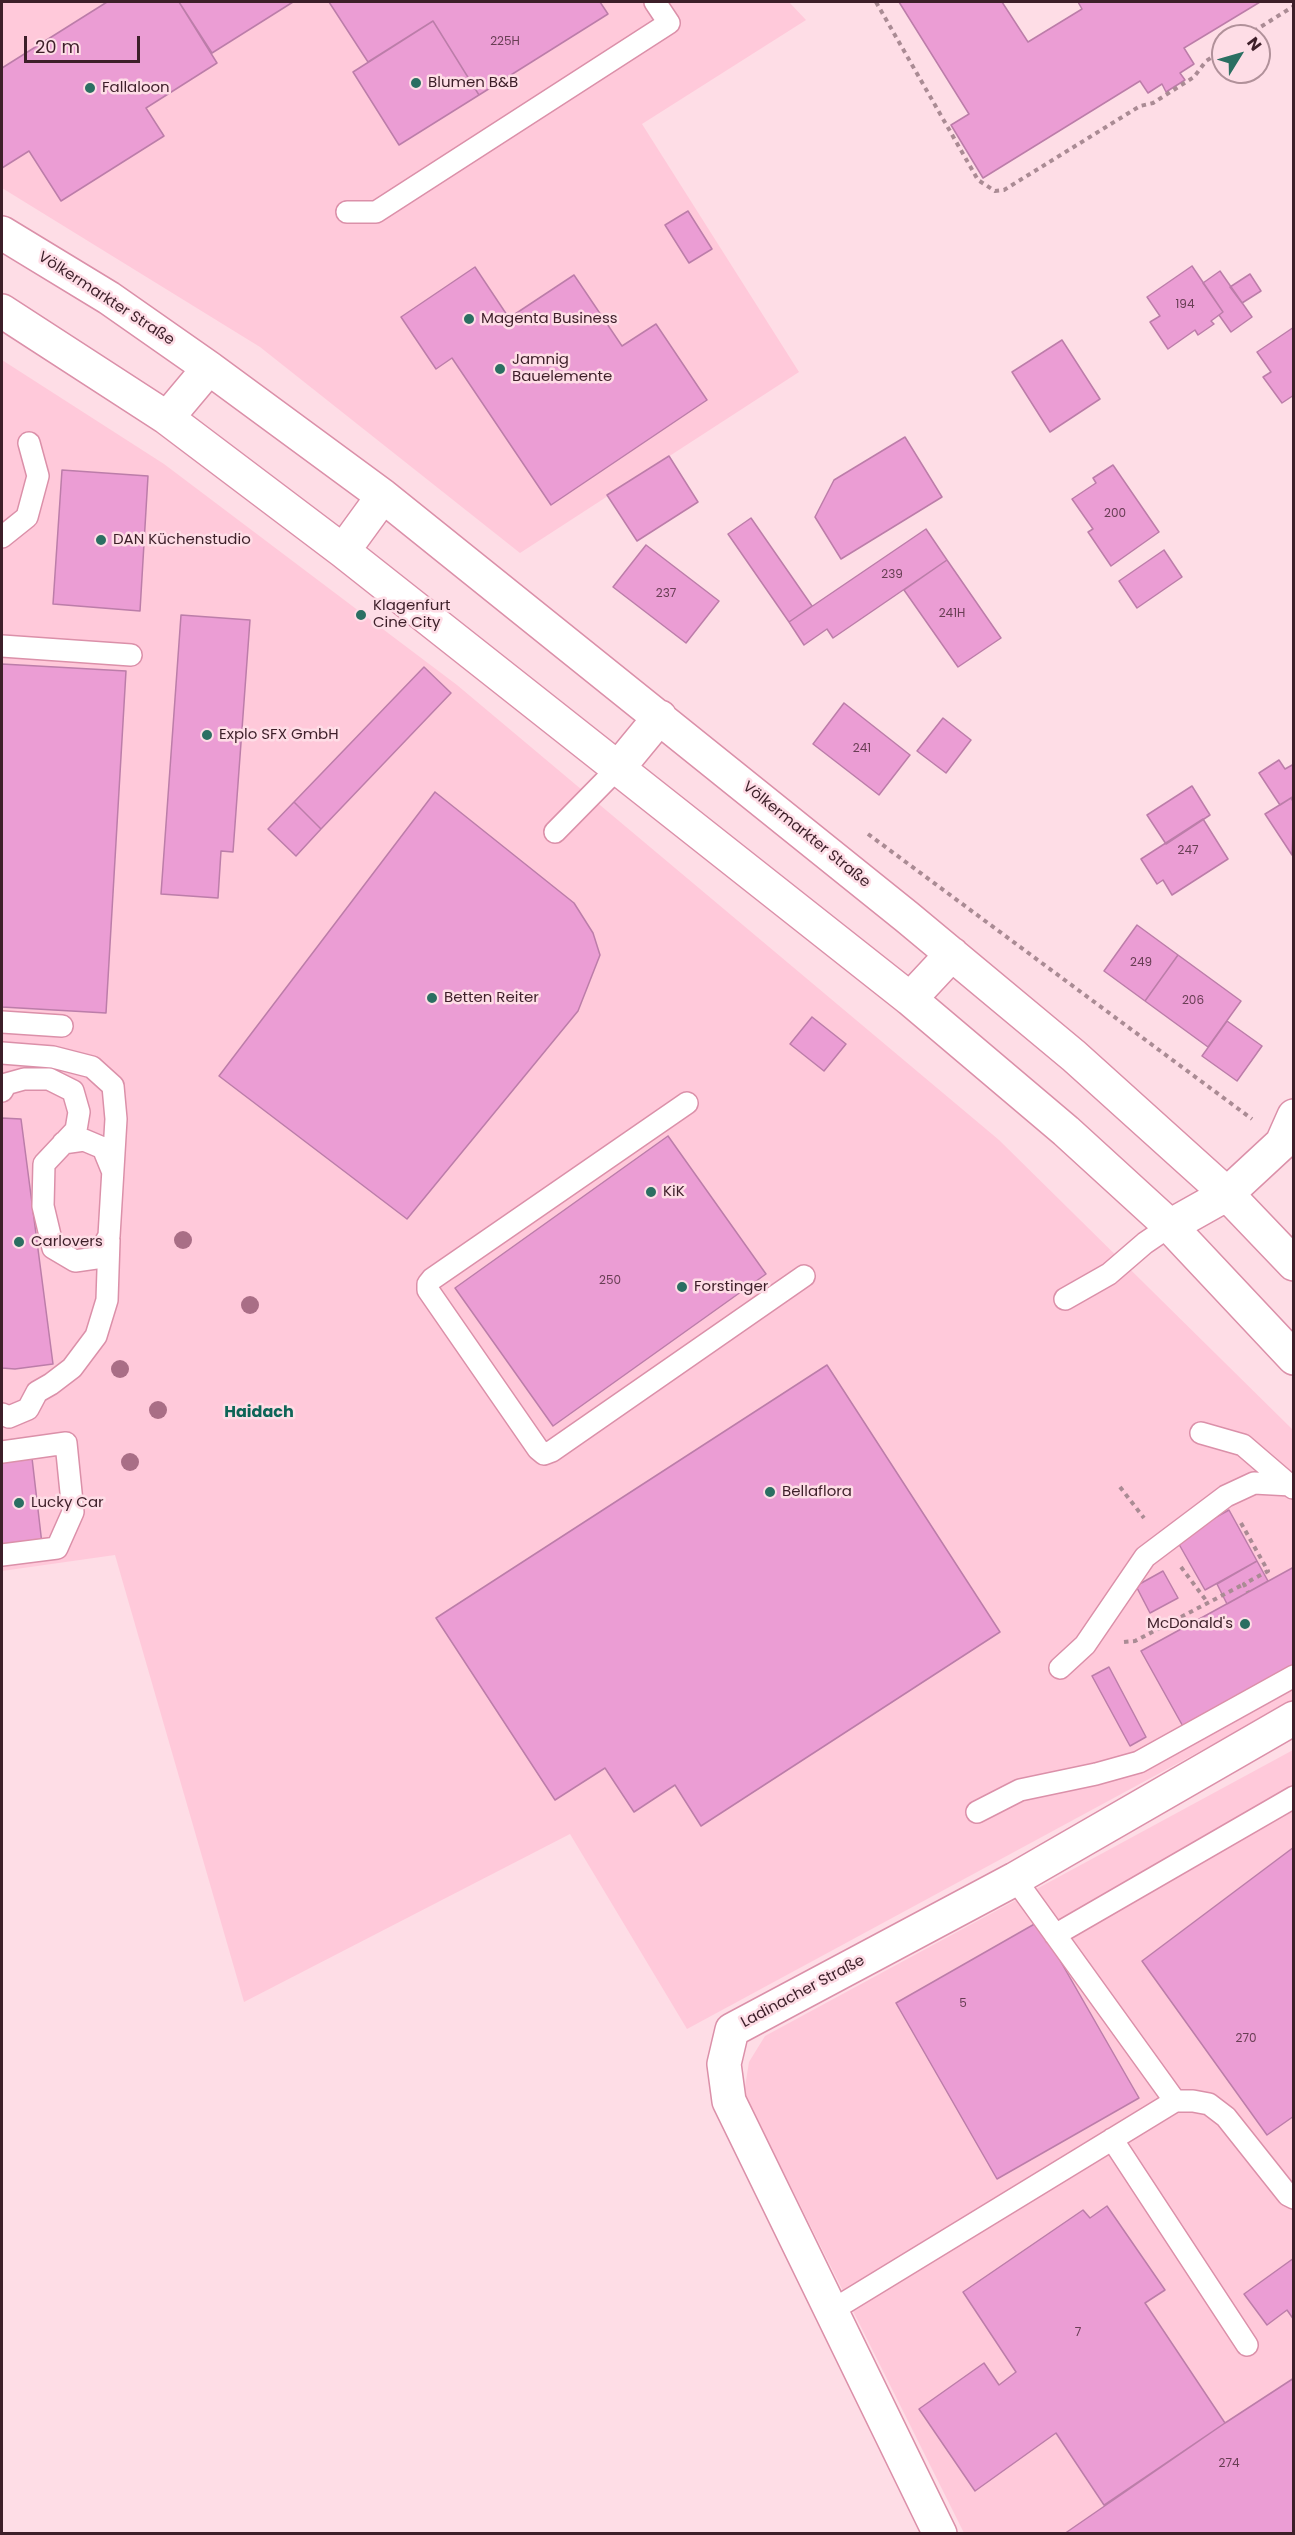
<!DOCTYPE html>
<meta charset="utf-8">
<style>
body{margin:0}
#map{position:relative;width:1295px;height:2535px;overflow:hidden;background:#fedde6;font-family:Poppins,sans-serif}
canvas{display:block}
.frame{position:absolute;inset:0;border:3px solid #3d1f29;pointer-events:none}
.north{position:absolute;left:1211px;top:24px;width:60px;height:60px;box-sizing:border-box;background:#fedde6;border:2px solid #b1919a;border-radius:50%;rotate:53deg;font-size:16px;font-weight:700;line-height:24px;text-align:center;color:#3d1f29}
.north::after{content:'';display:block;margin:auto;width:21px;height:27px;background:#2b6f62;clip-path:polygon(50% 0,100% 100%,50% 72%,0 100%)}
.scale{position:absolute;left:24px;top:36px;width:116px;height:27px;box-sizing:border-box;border:3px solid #3d1f29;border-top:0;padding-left:8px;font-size:18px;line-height:21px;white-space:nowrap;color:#3d1f29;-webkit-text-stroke:4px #fedde6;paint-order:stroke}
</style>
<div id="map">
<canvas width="1295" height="2535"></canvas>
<div class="frame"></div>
<div class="north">N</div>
<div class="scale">20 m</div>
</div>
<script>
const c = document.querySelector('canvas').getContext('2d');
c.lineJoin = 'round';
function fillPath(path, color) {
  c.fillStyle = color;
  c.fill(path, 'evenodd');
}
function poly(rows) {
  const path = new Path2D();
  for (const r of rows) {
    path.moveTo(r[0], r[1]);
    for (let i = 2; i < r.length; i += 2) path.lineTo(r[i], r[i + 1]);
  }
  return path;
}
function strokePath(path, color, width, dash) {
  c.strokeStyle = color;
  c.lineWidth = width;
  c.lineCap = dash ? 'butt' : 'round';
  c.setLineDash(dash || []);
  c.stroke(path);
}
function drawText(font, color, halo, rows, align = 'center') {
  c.font = font + ' Poppins,sans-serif';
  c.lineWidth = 5;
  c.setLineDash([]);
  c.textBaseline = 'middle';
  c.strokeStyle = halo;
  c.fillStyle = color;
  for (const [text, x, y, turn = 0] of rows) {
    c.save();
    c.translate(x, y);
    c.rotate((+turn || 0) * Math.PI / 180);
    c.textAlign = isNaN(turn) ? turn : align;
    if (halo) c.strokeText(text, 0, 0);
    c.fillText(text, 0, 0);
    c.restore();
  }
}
fillPath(poly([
 [2,2,789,2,806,20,642,124,799,372,520,553,260,347,2,188],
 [2,360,164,464,457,685,999,1140,1293,1430,1293,1701,687,2029,570,1834,244,2002,115,1555,2,1571],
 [1293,1750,1293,2533,964,2533,744,2093,749,2062,765,2036]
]), '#ffc9da');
const building = poly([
 [107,2,179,2,217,63,146,108,164,136,61,201,29,151,2,168,2,68,107,2],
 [179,2,293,2,212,53,179,2],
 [329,2,600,2,608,14,479,95,433,21,368,62,329,2],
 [899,2,1002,2,1028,42,1082,9,1078,2,1260,2,1184,48,1194,64,1180,73,1185,80,1166,92,1162,84,1148,93,1140,81,983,178,951,125,969,114,899,2],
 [433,21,479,95,399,145,353,72,433,21],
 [688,211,712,249,689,263,665,225,688,211],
 [1192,266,1223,312,1211,321,1214,324,1198,335,1195,330,1168,349,1150,322,1160,316,1147,297,1192,266],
 [475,267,509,318,574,275,622,346,656,324,707,400,551,505,452,358,436,369,401,317,475,267],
 [1220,271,1252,317,1231,332,1219,315,1223,312,1203,283,1220,271],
 [1250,274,1261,291,1242,303,1230,287,1250,274],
 [1294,327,1294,395,1282,403,1263,377,1271,372,1257,352,1294,327],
 [1062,340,1100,399,1050,432,1012,372,1062,340],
 [905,437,942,497,841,559,815,517,834,480,905,437],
 [669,456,698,502,637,541,607,495,669,456],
 [1113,465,1159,532,1111,566,1088,532,1093,529,1072,499,1096,483,1093,478,1113,465],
 [62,470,148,476,140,611,53,604,62,470],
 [751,518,812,606,789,622,728,534,751,518],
 [926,529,947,560,833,638,827,629,804,645,789,622,926,529],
 [646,545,719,601,686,643,613,587,646,545],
 [1164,550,1182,577,1137,608,1119,581,1164,550],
 [947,560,1001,638,958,667,904,590,947,560],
 [181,615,250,620,233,852,221,851,218,898,161,894,181,615],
 [2,664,126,671,106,1013,2,1007,2,664],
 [424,667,451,693,321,829,294,802,424,667],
 [844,703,910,755,879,795,813,744,844,703],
 [943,718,971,740,946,773,917,751,943,718],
 [1279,760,1285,769,1294,764,1294,796,1280,805,1259,773,1279,760],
 [1192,786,1210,815,1166,844,1147,815,1192,786],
 [435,792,574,903,593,933,600,955,578,1011,407,1219,219,1076,435,792],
 [1291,798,1294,803,1292,855,1265,814,1291,798],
 [294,802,321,829,296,856,268,829,294,802],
 [1203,819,1228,859,1172,895,1163,880,1157,884,1141,859,1203,819],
 [1137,925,1178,955,1145,1001,1104,971,1137,925],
 [1178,955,1241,1001,1208,1047,1145,1001,1178,955],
 [812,1017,846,1044,824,1071,790,1044,812,1017],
 [1227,1021,1262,1046,1237,1081,1202,1056,1227,1021],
 [2,1118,21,1119,53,1364,15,1369,2,1368,2,1118],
 [668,1136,766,1274,553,1426,455,1288,668,1136],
 [827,1365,1000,1632,701,1826,675,1785,634,1812,605,1768,555,1800,436,1618,827,1365],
 [32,1458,42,1544,2,1548,2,1461,32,1458],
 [1229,1510,1257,1561,1205,1590,1176,1539,1229,1510],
 [1257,1561,1268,1581,1227,1604,1217,1584,1257,1561],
 [1294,1567,1294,1670,1185,1730,1141,1651,1294,1567],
 [1163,1571,1178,1598,1150,1613,1136,1586,1163,1571],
 [1109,1667,1146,1737,1130,1746,1092,1676,1109,1667],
 [1294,1847,1294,2116,1267,2135,1142,1961,1294,1847],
 [1038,1922,1139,2098,997,2179,896,2003,1038,1922],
 [1107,2206,1165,2290,1145,2303,1225,2423,1104,2505,1056,2433,975,2491,919,2409,984,2363,999,2385,1016,2372,963,2292,1083,2210,1090,2218,1107,2206],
 [1294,2258,1294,2320,1287,2310,1267,2325,1244,2294,1294,2258],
 [1294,2378,1294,2534,1064,2534,1225,2423,1294,2378]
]);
fillPath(building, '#eb9dd4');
strokePath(building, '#bc7da9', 1.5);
const lane = poly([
 [347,212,376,212,669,23,655,2],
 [2,537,27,517,38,476,29,443],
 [2,646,131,655],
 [555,832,618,768],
 [2,1022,62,1026],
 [2,1053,53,1057,92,1067,113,1086,116,1119,109,1236,96,1258,75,1261,53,1248,43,1206,44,1164,76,1130,79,1112,73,1091,49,1079,24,1079,6,1084,2,1091],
 [687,1103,432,1279,428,1284,428,1290,538,1449,544,1454,552,1451,804,1276],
 [63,1143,84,1140,103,1148,112,1170],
 [1065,1299,1109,1274,1145,1243,1170,1226],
 [2,1414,9,1417,28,1409,37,1392,51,1384,72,1368,96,1336,107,1300,109,1240],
 [1201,1433,1243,1445,1293,1488],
 [2,1452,66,1443,73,1512,57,1548,2,1555],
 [1060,1668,1085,1645,1145,1557,1226,1496,1254,1483,1291,1485],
 [977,1812,1020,1790,1096,1774,1139,1762,1294,1676],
 [1015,1879,1175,2101,1193,2101,1209,2104,1226,2117,1288,2195,1294,2198],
 [1055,1935,1294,1797],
 [1112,2139,1247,2345],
 [831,2311,1175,2101]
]);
const street = poly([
 [1227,1194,1282,1143,1294,1116],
 [940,2534,729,2101,724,2064,732,2030,1015,1879,1294,1718]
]);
const primary = poly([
 [2,233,109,298,209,368,383,496,907,917,1074,1056,1227,1194,1294,1264],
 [2,311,167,418,343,551,910,999,1066,1131,1170,1226,1294,1358],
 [167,418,209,368],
 [343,551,383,496],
 [618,768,660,717],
 [910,999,952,954],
 [1170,1226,1227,1194]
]);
strokePath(lane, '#db90a9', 24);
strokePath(street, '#db90a9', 36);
strokePath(primary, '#db90a9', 36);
strokePath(poly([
 [876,2,978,180,995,191,1004,190,1140,106,1153,103,1194,77,1206,61,1223,50],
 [1246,36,1294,6],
 [868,834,1252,1119],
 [1120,1487,1144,1518],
 [1241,1523,1268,1571,1244,1584,1248,1592],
 [1181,1567,1208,1603],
 [1124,1642,1135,1641,1244,1584]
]), '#aa8b94', 4, [4.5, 4.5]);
strokePath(lane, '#fff', 21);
strokePath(street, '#fff', 33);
strokePath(primary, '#fff', 33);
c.fillStyle = '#a96e86';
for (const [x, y] of [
 [183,1240],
 [250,1305],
 [120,1369],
 [158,1410],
 [130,1462]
]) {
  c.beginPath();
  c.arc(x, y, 9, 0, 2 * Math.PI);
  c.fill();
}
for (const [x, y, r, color] of [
 [416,83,6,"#2b6f62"],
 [90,88,6,"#2b6f62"],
 [469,319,6,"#2b6f62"],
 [500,369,6,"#2b6f62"],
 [101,540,6,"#2b6f62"],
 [361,615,6,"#2b6f62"],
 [207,735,6,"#2b6f62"],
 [432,998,6,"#2b6f62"],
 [651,1192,6,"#2b6f62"],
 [19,1242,6,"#2b6f62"],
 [682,1287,6,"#2b6f62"],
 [770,1492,6,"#2b6f62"],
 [19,1503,6,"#2b6f62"],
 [1245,1624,6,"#2b6f62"]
]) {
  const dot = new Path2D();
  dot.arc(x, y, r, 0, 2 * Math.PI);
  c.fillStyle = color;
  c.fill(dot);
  strokePath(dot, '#fedde6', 2);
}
drawText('12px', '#683e54', null, [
 ["225H",505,42],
 ["194",1185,305],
 ["200",1115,514],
 ["239",892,575],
 ["237",666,594],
 ["241H",952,614],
 ["241",862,749],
 ["247",1188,851],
 ["249",1141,963],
 ["206",1193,1001],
 ["250",610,1281],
 ["5",963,2004],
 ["270",1246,2039],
 ["7",1078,2333],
 ["274",1229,2464]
]);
drawText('15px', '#3d1f29', '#fedde6', [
 ["Blumen B&B",428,83],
 ["Fallaloon",102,88],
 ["Magenta Business",481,319],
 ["Jamnig",512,360],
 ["Bauelemente",512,377],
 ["DAN Küchenstudio",113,540],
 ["Klagenfurt",373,606],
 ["Cine City",373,623],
 ["Explo SFX GmbH",219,735],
 ["Betten Reiter",444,998],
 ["KiK",663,1192],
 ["Carlovers",31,1242],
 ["Forstinger",694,1287],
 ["Bellaflora",782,1492],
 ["Lucky Car",31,1503],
 ["McDonald's",1233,1624,"right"]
], 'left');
drawText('15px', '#3d1f29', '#fedde6', [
 ["Völkermarkter Straße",106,299,33],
 ["Völkermarkter Straße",806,835,39],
 ["Ladinacher Straße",803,1992,-28]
]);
drawText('bold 16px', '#0d6557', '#fedde6', [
 ["Haidach",259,1413]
]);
</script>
